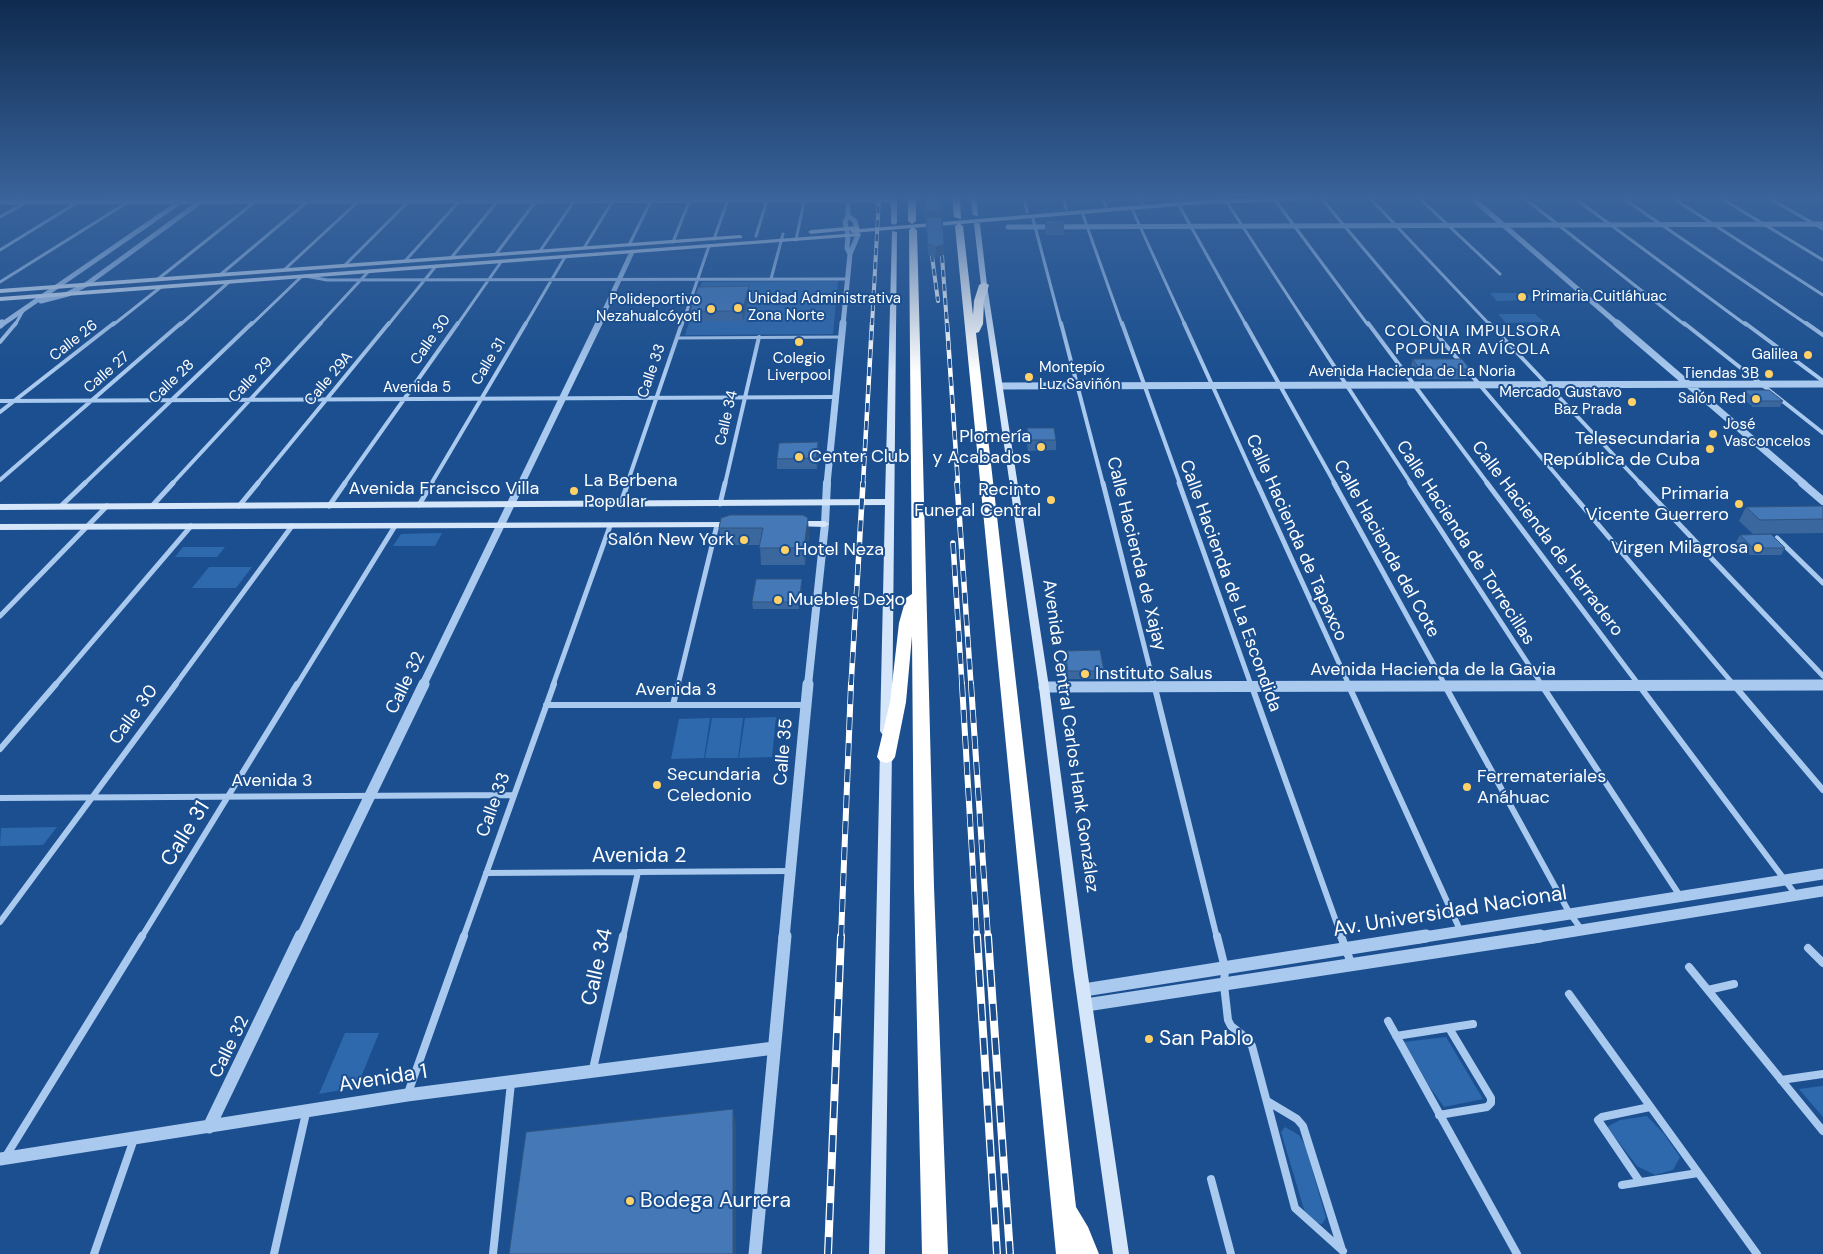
<!DOCTYPE html>
<meta charset="utf-8">
<style>
body{margin:0}
canvas{display:block;background:#1b4f8f}
</style>
<canvas width="1823" height="1254"></canvas>
<script>
const c = document.querySelector('canvas').getContext('2d');
c.lineJoin = 'round';
function fillPath(path, color) {
  c.fillStyle = color;
  c.fill(path, 'evenodd');
}
function poly(rows) {
  const path = new Path2D();
  for (const r of rows) {
    path.moveTo(r[0], r[1]);
    for (let i = 2; i < r.length; i += 2) path.lineTo(r[i], r[i + 1]);
  }
  return path;
}
function strokePath(path, color, width, dash) {
  c.strokeStyle = color;
  c.lineWidth = width;
  c.lineCap = dash ? 'butt' : 'round';
  c.setLineDash(dash || []);
  c.stroke(path);
}
function drawText(font, color, halo, rows, align = 'center') {
  c.font = font + ' "DM Sans",sans-serif';
  c.lineWidth = 4;
  c.setLineDash([]);
  c.textBaseline = 'middle';
  c.strokeStyle = halo;
  c.fillStyle = color;
  for (const [text, x, y, turn = 0] of rows) {
    c.save();
    c.translate(x, y);
    c.rotate((+turn || 0) * Math.PI / 180);
    c.textAlign = isNaN(turn) ? turn : align;
    if (halo) c.strokeText(text, 0, 0);
    c.fillText(text, 0, 0);
    c.restore();
  }
}
fillPath(poly([
 [838,281,833,334,685,335,702,282],
 [1490,293,1527,293,1535,300,1497,301],
 [1498,314,1535,314,1544,322,1506,323],
 [442,533,435,546,393,546,401,534],
 [183,547,225,547,217,557,175,557],
 [209,567,252,567,236,588,192,588],
 [776,717,772,757,739,758,745,718],
 [710,718,704,758,671,759,679,719],
 [712,718,743,718,738,758,705,758],
 [57,827,43,845,0,846,1,828],
 [345,1033,379,1033,357,1087,319,1094],
 [1446,1037,1483,1099,1444,1107,1429,1086,1404,1042],
 [1823,1086,1823,1117,1799,1089],
 [1647,1116,1664,1134,1680,1157,1673,1170,1655,1175,1637,1166,1607,1127,1620,1120],
 [1285,1127,1299,1135,1305,1145,1326,1218,1322,1224,1313,1222,1306,1216,1281,1132]
]), '#2e69ad');
strokePath(poly([
 [677,338,842,337]
]), '#a9c9ee', 3);
strokePath(poly([
 [1024,197,1027,212],
 [1063,197,1066,209],
 [1102,197,1106,206],
 [1139,197,1142,203],
 [1177,197,1179,200],
 [1320,197,1428,325],
 [1369,197,1490,325],
 [1418,197,1500,274],
 [1523,197,1685,325],
 [1573,197,1746,325],
 [1621,197,1808,325],
 [1671,197,1823,295],
 [1719,197,1823,260],
 [1767,197,1823,229],
 [1816,197,1823,200],
 [1275,200,1368,325],
 [1228,204,1307,325],
 [1180,207,1246,325],
 [1133,211,1185,325],
 [1083,215,1122,325],
 [0,217,27,202],
 [1033,219,1061,325],
 [756,236,768,197],
 [714,239,729,197],
 [796,240,805,197],
 [673,242,691,197],
 [629,245,653,197],
 [584,248,615,197],
 [0,250,78,202],
 [540,251,577,197],
 [496,254,539,197],
 [451,258,501,197],
 [405,261,463,197],
 [344,266,409,201],
 [284,270,363,197],
 [220,275,308,201],
 [305,276,327,280,847,279],
 [158,279,256,201],
 [771,279,783,234],
 [0,282,128,202],
 [15,325,24,309],
 [113,325,161,287],
 [180,325,229,282],
 [251,325,301,277],
 [319,325,369,271],
 [388,325,436,266],
 [457,325,501,262],
 [525,325,565,257],
 [682,325,709,246]
]), '#a9c9ee', 3);
strokePath(poly([
 [1061,323,1103,484],
 [1122,323,1180,484],
 [1184,323,1257,484],
 [1245,323,1335,484],
 [1306,323,1411,484],
 [1368,323,1488,484],
 [1427,323,1564,484],
 [1489,323,1641,484],
 [1684,323,1823,433],
 [1745,323,1823,381],
 [1806,323,1823,335],
 [0,342,16,323],
 [0,401,835,397],
 [0,412,114,323],
 [0,480,181,323],
 [84,484,252,323],
 [172,484,321,323],
 [257,484,389,323],
 [344,484,458,323],
 [431,484,526,323],
 [627,484,682,323],
 [725,484,759,337]
]), '#a9c9ee', 4);
strokePath(poly([
 [1103,483,1154,685],
 [1179,483,1251,685],
 [1257,483,1349,685],
 [1334,483,1445,685],
 [1410,483,1542,685],
 [1487,483,1639,685],
 [1563,483,1734,685],
 [1640,483,1823,676],
 [720,504,725,483],
 [419,505,432,483],
 [620,505,628,483],
 [61,506,85,483],
 [152,506,173,483],
 [239,506,258,483],
 [329,506,345,483],
 [1777,538,1823,583],
 [0,616,107,506],
 [55,685,191,526],
 [175,685,292,526],
 [297,685,395,526],
 [553,685,610,526],
 [678,685,717,525]
]), '#a9c9ee', 5);
strokePath(poly([
 [1154,684,1217,938],
 [1251,684,1342,938],
 [1348,684,1460,930],
 [1444,684,1570,914,1582,930],
 [1541,684,1680,896],
 [1638,684,1796,895],
 [1733,684,1823,790],
 [546,705,806,705],
 [673,705,678,684],
 [0,749,56,684],
 [0,798,514,795],
 [486,873,790,871],
 [0,922,176,684],
 [141,938,297,684],
 [463,938,554,684],
 [623,938,638,872]
]), '#a9c9ee', 6);
strokePath(poly([
 [1217,936,1225,968,1224,985,1228,1020,1231,1026,1245,1037,1252,1046,1295,1208,1343,1251],
 [1341,936,1351,963],
 [1808,948,1823,963],
 [1689,967,1823,1131],
 [1708,990,1734,984],
 [1569,994,1757,1254],
 [1388,1021,1517,1254],
 [1396,1036,1473,1024],
 [593,1069,623,936],
 [1781,1080,1823,1074],
 [408,1093,464,936],
 [1267,1101,1297,1119,1303,1126,1342,1250],
 [1439,1115,1487,1107,1491,1103,1491,1098,1449,1028],
 [6,1156,142,936],
 [1211,1179,1231,1254],
 [1640,1182,1598,1120,1602,1117,1650,1107],
 [1622,1185,1698,1173],
 [94,1254,134,1139],
 [274,1254,306,1113],
 [493,1254,511,1083]
]), '#a9c9ee', 8);
strokePath(poly([
 [848,197,848,216,845,222,848,236,847,248,850,254],
 [1471,197,1619,325],
 [0,202,894,200],
 [1008,227,1823,224],
 [41,301,68,294,87,284,200,202],
 [1,325,180,202],
 [598,325,632,252],
 [843,325,850,254,858,235,855,221,848,216]
]), '#a9c9ee', 5);
strokePath(poly([
 [1617,323,1804,484],
 [0,325,2,323],
 [1000,386,1823,384],
 [521,484,599,323],
 [827,484,843,323]
]), '#a9c9ee', 7);
strokePath(poly([
 [1802,483,1823,501],
 [423,685,521,483],
 [808,685,825,524,827,483],
 [1742,685,1823,685]
]), '#a9c9ee', 8);
strokePath(poly([
 [1044,687,1823,685],
 [301,938,424,684],
 [784,938,808,684],
 [1418,938,1823,874],
 [1532,938,1823,891]
]), '#a9c9ee', 11);
strokePath(poly([
 [1084,990,1426,936],
 [1086,1005,1540,936],
 [209,1127,301,936],
 [0,1159,407,1095,774,1048],
 [755,1254,785,936]
]), '#a9c9ee', 13);
fillPath(poly([
 [891,197,897,197,897,223,894,225,891,223,891,197],
 [970,197,976,197,978,216,973,215,970,197],
 [1291,197,1316,197,1313,199,1275,202,1203,204,852,233,850,230,811,234,808,232,811,230,858,226,860,229,1203,200,1291,197],
 [977,222,980,224,987,285,1049,687,1087,969,1129,1254,1113,1254,1073,969,1039,687,981,285,974,224,977,222],
 [892,231,897,232,892,731,890,734,882,734,880,731,885,505,0,510,0,504,885,499,892,231],
 [858,233,861,235,860,236,0,301,0,297,858,233],
 [740,235,742,236,742,238,0,293,0,289,740,235],
 [796,521,825,521,829,524,825,527,793,526,792,524,793,522,796,521],
 [731,522,734,523,735,525,734,527,0,530,0,524,731,522],
 [886,746,890,747,892,750,885,1254,869,1254,880,750,882,747,886,746]
]), '#d6e6fa');
fillPath(poly([
 [908,197,916,197,916,221,912,224,908,221,908,197],
 [952,197,960,197,961,219,954,217,952,197],
 [959,223,963,226,973,315,974,301,979,285,984,282,989,285,984,301,983,324,979,332,976,333,1076,1207,1088,1227,1099,1254,1056,1254,955,226,959,223],
 [913,227,917,230,934,887,948,1254,922,1254,914,887,912,636,906,702,895,757,892,761,886,763,880,761,877,757,890,702,899,623,906,598,912,594,909,230,913,227]
]), '#fff');
const railFar4 = poly([
 [930,241,938,301],
 [941,242,947,325],
 [872,325,879,197]
]);
const railFar3 = poly([
 [947,323,958,484],
 [863,484,872,323]
]);
const railFar2 = poly([
 [957,483,971,685],
 [953,543,962,685],
 [851,685,863,483]
]);
const railFar1 = poly([
 [962,684,977,938],
 [971,684,988,938],
 [841,938,851,684]
]);
const rail = poly([
 [977,936,997,1254],
 [988,936,1010,1254],
 [828,1254,841,936]
]);
strokePath(railFar4, '#fff', 4);
strokePath(railFar3, '#fff', 4.5);
strokePath(railFar2, '#fff', 5.5);
strokePath(railFar1, '#fff', 6);
strokePath(rail, '#fff', 8);
strokePath(railFar4, '#1b4f8f', 2.5, [7]);
strokePath(railFar3, '#1b4f8f', 3, [9]);
strokePath(railFar2, '#1b4f8f', 4, [11]);
strokePath(railFar1, '#1b4f8f', 4.5, [13]);
strokePath(rail, '#1b4f8f', 5.5, [17]);
fillPath(poly([
 [924,197,940,197,944,255,935,258,928,255,926,222],
 [1045,221,1064,224,1064,235,1046,235,1045,231],
 [749,296,743,321,691,321,690,311],
 [1413,359,1470,369,1467,379,1418,379,1410,369],
 [1743,390,1783,401,1780,407,1753,407,1740,396],
 [1027,428,1056,440,1056,450,1028,451,1026,438],
 [818,442,819,453,817,469,777,469,777,459],
 [1823,506,1823,533,1753,534,1739,521,1746,507],
 [721,518,809,535,805,565,761,565,760,545,721,545,719,528],
 [1740,535,1785,548,1781,555,1750,555,1736,542],
 [802,587,799,609,753,609,752,602],
 [1065,651,1104,671,1103,679,1068,679,1064,658]
]), '#3a679d');
fillPath(poly([
 [941,210,941,220,926,222,926,211],
 [944,244,944,255,935,258,936,247],
 [749,286,749,296,743,321,742,311],
 [818,442,819,453,817,469,816,458],
 [808,518,809,535,805,565,804,548],
 [802,579,802,587,799,609,799,602],
 [733,1109,736,1125,736,1254,733,1254]
]), '#305480');
const building = poly([
 [924,197,940,197,941,210,926,211,924,197],
 [942,217,944,244,936,247,928,244,926,218,942,217],
 [1045,221,1063,221,1064,224,1046,224,1045,221],
 [749,286,742,311,690,311,698,287,749,286],
 [1413,359,1462,359,1470,369,1420,370,1413,359],
 [1743,390,1769,390,1783,401,1756,401,1743,390],
 [1027,428,1054,428,1056,440,1029,440,1027,428],
 [818,442,816,458,777,459,779,443,818,442],
 [1823,506,1823,519,1760,520,1746,507,1823,506],
 [730,515,803,515,808,518,804,548,759,548,763,528,719,528,721,518,730,515],
 [1771,534,1785,548,1753,548,1740,535,1771,534],
 [756,579,802,579,799,602,752,602,756,579],
 [1100,650,1104,671,1068,671,1065,651,1100,650],
 [733,1109,733,1254,509,1254,526,1132,733,1109]
]);
fillPath(building, '#4478b7');
strokePath(building, '#305480', 1);
const sky = c.createLinearGradient(0, 0, 0, 372);
sky.addColorStop(0, '#0f2b4f');
sky.addColorStop(0.53, '#39639b');
sky.addColorStop(1, '#39639b00');
c.fillStyle = sky;
c.fillRect(0, 0, 1823, 372);
for (const [x, y, r, color] of [
 [1522,297,5,"#ffd166"],
 [738,308,5,"#ffd166"],
 [711,309,5,"#ffd166"],
 [799,342,5,"#ffd166"],
 [1808,355,5,"#ffd166"],
 [1769,374,5,"#ffd166"],
 [1029,377,5,"#ffd166"],
 [1756,399,5,"#ffd166"],
 [1632,402,5,"#ffd166"],
 [1713,434,5,"#ffd166"],
 [1041,447,5,"#ffd166"],
 [1710,449,5,"#ffd166"],
 [799,457,5,"#ffd166"],
 [574,491,5,"#ffd166"],
 [1051,500,5,"#ffd166"],
 [1739,504,5,"#ffd166"],
 [744,540,5,"#ffd166"],
 [1758,548,5,"#ffd166"],
 [785,550,5,"#ffd166"],
 [778,600,5,"#ffd166"],
 [1085,674,5,"#ffd166"],
 [657,785,5,"#ffd166"],
 [1467,787,5,"#ffd166"],
 [1149,1039,5,"#ffd166"],
 [630,1201,5,"#ffd166"]
]) {
  const dot = new Path2D();
  dot.arc(x, y, r, 0, 2 * Math.PI);
  c.fillStyle = color;
  c.fill(dot);
  strokePath(dot, '#1b4f8f', 2);
}
drawText('15px', '#fff', '#1b4f8f', [
 ["Primaria Cuitláhuac",1532,297,"left"],
 ["Unidad Administrativa",748,299,"left"],
 ["Zona Norte",748,316,"left"],
 ["Polideportivo",701,300],
 ["Nezahualcóyotl",701,317],
 ["Galilea",1798,355],
 ["Colegio",799,359,"center"],
 ["Liverpool",799,376,"center"],
 ["Montepío",1039,368,"left"],
 ["Luz Saviñón",1039,385,"left"],
 ["Tiendas 3B",1759,374],
 ["Mercado Gustavo",1622,393],
 ["Baz Prada",1622,410],
 ["Salón Red",1746,399],
 ["José",1723,425,"left"],
 ["Vasconcelos",1723,442,"left"]
], 'right');
drawText('15px', '#fff', '#1b4f8f', [
 ["Calle 30",431,340,-55],
 ["Calle 26",74,341,-38],
 ["Calle 31",489,362,-59],
 ["Calle 33",652,371,-71],
 ["Avenida Hacienda de La Noria",1412,372],
 ["Calle 27",107,373,-41],
 ["Calle 29A",329,379,-50],
 ["Calle 29",251,380,-47],
 ["Calle 28",172,382,-44],
 ["Avenida 5",417,388],
 ["Calle 34",727,418,-77]
]);
c.letterSpacing = '1px';
drawText('16px', '#fff', '#1b4f8f', [
 ["COLONIA IMPULSORA",1473,332],
 ["POPULAR AVÍCOLA",1473,350]
]);
c.letterSpacing = '0px';
drawText('18px', '#fff', '#1b4f8f', [
 ["Plomería",1031,437,"right"],
 ["y Acabados",1031,458,"right"],
 ["Telesecundaria",1700,439,"right"],
 ["República de Cuba",1700,460,"right"],
 ["Center Club",809,457],
 ["La Berbena",584,481],
 ["Popular",584,502],
 ["Recinto",1041,490,"right"],
 ["Funeral Central",1041,511,"right"],
 ["Primaria",1729,494,"right"],
 ["Vicente Guerrero",1729,515,"right"],
 ["Salón New York",734,540,"right"],
 ["Virgen Milagrosa",1748,548,"right"],
 ["Hotel Neza",795,550],
 ["Muebles Deʞo",788,600],
 ["Instituto Salus",1095,674],
 ["Secundaria",667,775],
 ["Celedonio",667,796],
 ["Ferremateriales",1477,777],
 ["Anáhuac",1477,798]
], 'left');
drawText('18px', '#fff', '#1b4f8f', [
 ["Avenida Francisco Villa",444,489],
 ["Calle Hacienda de Tapaxco",1296,538,66],
 ["Calle Hacienda de Herradero",1547,539,53],
 ["Calle Hacienda de Torrecillas",1465,543,57],
 ["Calle Hacienda del Cote",1386,549,61],
 ["Calle Hacienda de Xajay",1136,554,76],
 ["Calle Hacienda de La Escondida",1230,586,70],
 ["Avenida Hacienda de la Gavia",1433,670],
 ["Calle 32",406,683,-64],
 ["Avenida 3",676,690],
 ["Calle 30",134,715,-54],
 ["Avenida Central Carlos Hank González",1070,736,82],
 ["Calle 35",784,752,-85],
 ["Avenida 3",272,781],
 ["Calle 33",494,805,-70],
 ["Calle 32",230,1047,-64]
]);
drawText('21px', '#fff', '#1b4f8f', [
 ["Calle 31",186,834,-58],
 ["Avenida 2",639,856],
 ["Av. Universidad Nacional",1450,912,-9],
 ["Calle 34",598,967,-77],
 ["Avenida 1",383,1079,-9]
]);
drawText('21px', '#fff', '#1b4f8f', [
 ["San Pablo",1159,1039],
 ["Bodega Aurrera",640,1201]
], 'left');
</script>
